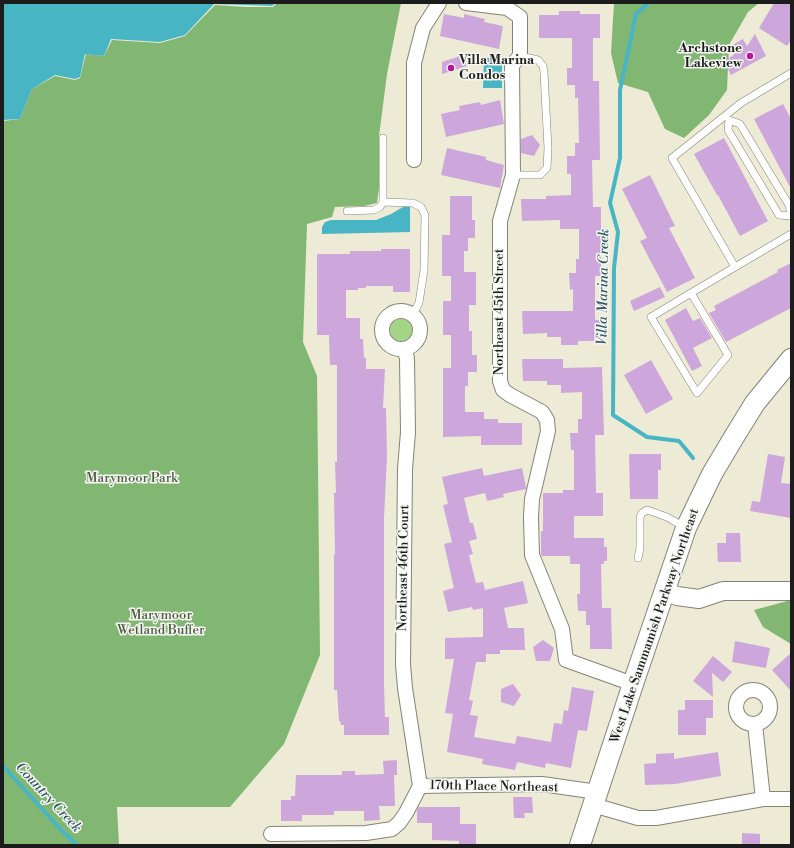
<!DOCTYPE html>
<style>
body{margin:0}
#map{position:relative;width:794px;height:848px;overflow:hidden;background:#edead5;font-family:"Libre Bodoni",serif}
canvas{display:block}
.frame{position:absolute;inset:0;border:4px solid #1c1c1c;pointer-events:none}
</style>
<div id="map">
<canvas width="794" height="848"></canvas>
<div class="frame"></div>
</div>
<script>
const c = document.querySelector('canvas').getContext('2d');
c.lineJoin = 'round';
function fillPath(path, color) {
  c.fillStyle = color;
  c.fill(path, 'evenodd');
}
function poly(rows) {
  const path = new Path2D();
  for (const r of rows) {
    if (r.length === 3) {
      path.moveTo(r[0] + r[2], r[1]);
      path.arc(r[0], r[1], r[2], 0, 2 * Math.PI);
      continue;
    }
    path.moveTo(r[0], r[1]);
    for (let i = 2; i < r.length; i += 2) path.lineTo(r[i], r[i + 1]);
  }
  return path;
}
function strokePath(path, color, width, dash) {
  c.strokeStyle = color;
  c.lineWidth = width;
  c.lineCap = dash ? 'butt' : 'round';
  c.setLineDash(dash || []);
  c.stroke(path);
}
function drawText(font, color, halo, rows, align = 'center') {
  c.font = font + ' "Libre Bodoni",serif';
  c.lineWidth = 3;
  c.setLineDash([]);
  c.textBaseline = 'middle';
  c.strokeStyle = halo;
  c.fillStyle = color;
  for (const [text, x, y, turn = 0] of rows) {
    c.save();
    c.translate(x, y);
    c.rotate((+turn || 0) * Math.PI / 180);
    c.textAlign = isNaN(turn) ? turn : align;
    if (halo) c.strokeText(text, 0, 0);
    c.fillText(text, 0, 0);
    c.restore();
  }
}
fillPath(poly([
 [401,330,11]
]), '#a2d686');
fillPath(poly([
 [277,3,401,3,387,74,379,136,380,181,377,203,364,206,335,207,332,217,307,224,303,342,317,376,320,655,284,744,230,807,117,807,119,845,3,845,3,121,20,119,32,89,55,76,75,80,80,78,86,54,104,56,112,40,160,43,185,36,215,5,247,7,273,7],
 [614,3,759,3,748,12,729,45,727,90,709,115,684,138,665,129,648,92,618,83,611,53],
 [791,600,791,644,763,627,754,610]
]), '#81b773');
fillPath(poly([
 [3,3,276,3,272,6,214,4,185,35,160,42,111,39,104,56,85,54,80,77,75,79,55,75,32,89,20,119,3,120],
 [484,58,502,58,502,88,483,88],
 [403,207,410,207,410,232,322,234,322,227,325,222,331,220,376,220,391,214]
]), '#48b5c5');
strokePath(poly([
 [649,3,636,14,620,90,620,158,610,203,618,232,614,268,613,415,647,437,679,441,693,458],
 [3,766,62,831,77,845]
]), '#48b5c5', 4);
fillPath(poly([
 [774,3,791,3,791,40,787,46,759,28],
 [559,11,580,11,580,14,600,14,600,38,593,38,593,81,599,81,600,160,592,160,593,207,601,207,601,276,595,276,595,320,601,320,602,341,578,341,578,345,561,345,561,337,547,337,547,333,523,334,522,311,573,311,573,289,570,290,569,273,576,273,576,259,579,259,579,229,560,229,560,220,522,221,521,199,546,199,546,196,571,195,571,174,567,174,567,156,575,156,575,143,579,143,578,98,575,98,575,85,567,85,567,68,572,68,572,38,539,38,539,15,559,15],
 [444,14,464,18,464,14,485,19,484,22,503,26,499,49,440,36],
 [755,34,766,56,731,75,724,61,734,55,729,47,743,39,747,46],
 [463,55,467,66,442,74,442,62],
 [500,100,504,124,446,137,441,114,460,110,459,106,480,102,481,105],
 [783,104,791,119,791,189,754,119],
 [532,135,540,145,534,156,521,153,521,139],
 [724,138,768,221,740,236,718,195,717,195,694,154],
 [447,148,486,157,486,160,504,165,500,188,441,175],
 [650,175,675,226,669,228,695,278,667,292,640,241,647,238,622,189],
 [450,196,472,196,472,220,475,220,475,238,468,238,468,251,464,251,464,272,476,272,476,305,469,305,469,331,472,331,472,355,477,355,477,372,468,372,468,386,465,386,465,412,484,412,484,419,498,419,498,423,522,423,522,445,481,445,481,436,443,437,443,368,451,368,451,335,443,335,443,301,451,301,451,276,442,276,442,235,450,235],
 [381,249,410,249,410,292,393,292,393,286,366,286,366,288,358,288,358,290,346,290,346,318,360,318,360,339,363,339,364,358,366,358,366,369,385,369,383,408,386,408,387,457,384,518,384,685,385,717,389,717,389,735,344,735,344,725,341,725,340,721,339,721,337,690,334,690,334,554,335,554,334,493,336,493,335,462,337,462,337,365,330,365,329,335,317,335,317,254,350,254,350,251,381,251],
 [791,263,791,308,726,342,709,313,716,310,714,306,778,272,777,270],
 [660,287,665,297,634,311,630,301],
 [686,308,693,321,700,318,712,338,693,348,702,366,692,371,665,320],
 [522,359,563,359,563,368,602,367,604,435,595,435,596,493,603,493,603,516,574,516,574,538,604,538,604,547,607,547,607,561,604,561,604,564,601,564,602,608,611,608,612,649,590,649,590,625,586,625,586,611,578,611,577,594,580,594,580,564,570,564,570,556,542,556,541,554,541,531,543,531,543,493,563,493,563,490,574,490,574,450,571,450,570,433,578,433,578,419,582,419,582,392,561,393,561,385,547,385,547,381,523,381],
 [651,360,673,399,646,414,624,375],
 [629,454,661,454,661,470,658,470,658,499,630,499],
 [768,454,785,457,781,483,791,484,791,518,750,511,752,501,760,502],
 [482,468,484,476,522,468,526,487,526,489,503,494,504,497,487,501,485,493,464,498,470,523,473,523,477,539,469,541,473,554,469,555,476,583,483,582,485,590,523,581,528,603,504,608,508,628,524,628,525,650,500,650,500,654,486,654,486,662,476,662,469,700,473,701,470,715,478,716,474,737,515,744,517,736,551,742,554,723,562,724,564,710,568,711,572,687,594,691,587,731,578,730,571,768,546,763,545,768,517,762,515,770,482,764,483,759,447,752,453,714,445,713,454,659,445,659,445,638,483,637,483,608,473,610,472,607,448,612,443,591,454,588,444,544,452,542,443,505,448,504,442,477],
 [726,533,740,533,741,562,718,562,717,543,726,543],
 [543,640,554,648,550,661,536,661,533,647],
 [735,641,770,648,766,668,732,662],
 [791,653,791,691,772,670],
 [713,656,732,672,723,682,712,673,713,697,693,681],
 [513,684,521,695,514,706,501,702,501,689],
 [685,700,713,700,713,718,706,718,706,735,678,735,678,710,685,710],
 [718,752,721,776,675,784,645,785,644,764,656,763,656,754,674,753,674,759],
 [397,760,397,775,394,775,395,806,379,806,380,820,364,821,364,811,334,811,334,815,302,815,302,821,281,821,281,800,291,800,291,796,295,796,296,775,342,775,342,771,355,771,355,775,384,774,383,761],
 [513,797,532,797,533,813,524,813,525,818,514,818],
 [419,807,460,807,460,824,476,824,476,844,459,844,459,841,432,840,432,823,417,823,417,810],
 [742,833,760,834,760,845,742,845]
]), '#cda7db');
const service = poly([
 [383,138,383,202,413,203,421,207,425,215,424,270,419,303,413,314],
 [513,175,540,175,547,168,548,148,544,73,543,66,538,60,520,56],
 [347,211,374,210,380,207,383,202],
 [791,215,789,205,740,124,729,120,728,130,779,215,791,216],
 [735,267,672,158,741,103,791,73],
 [691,293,728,355,697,393,651,317,691,293,791,234],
 [638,558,640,548,640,517,642,513,647,510,653,512,667,517,686,528]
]);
const minor = poly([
 [466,3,507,8,520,17,520,56,512,65,513,175,500,221,500,381,503,390,510,395,542,412,547,420,548,431,532,499,531,517,532,555,562,629,566,660,633,684],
 [414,160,414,63,423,28,439,3],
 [401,330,19],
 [404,349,407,358,408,432,405,469,403,664,405,688,420,786],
 [753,707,17],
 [755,724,763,799],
 [593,805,638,818,656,818,763,799,791,799],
 [271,834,366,833,392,829,399,823,406,813,420,786,542,784,597,792]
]);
const tertiary = poly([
 [664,591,677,596,699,599,723,591,791,591]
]);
const secondary = poly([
 [580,845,633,684,686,528,712,474,734,437,755,403,791,359]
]);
strokePath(service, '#848378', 8);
strokePath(minor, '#848378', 16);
strokePath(tertiary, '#848378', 20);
strokePath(secondary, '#848378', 22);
strokePath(service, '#fff', 7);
strokePath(minor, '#fff', 14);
strokePath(tertiary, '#fff', 18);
strokePath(secondary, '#fff', 20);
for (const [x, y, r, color] of [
 [750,56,4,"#b5179e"],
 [451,68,4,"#b5179e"]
]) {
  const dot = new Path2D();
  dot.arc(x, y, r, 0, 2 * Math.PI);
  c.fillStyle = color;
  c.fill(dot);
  strokePath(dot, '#f6f6f2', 1.5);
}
drawText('bold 13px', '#1c1c1c', '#f6f6f2', [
 ["Archstone",742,49],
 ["Lakeview",742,64],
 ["Villa Marina",459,61,"left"],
 ["Condos",459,76,"left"]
], 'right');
drawText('13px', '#1c1c1c', '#f6f6f2', [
 ["Northeast 45th Street",500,312,-90],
 ["Northeast 46th Court",404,568,-89],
 ["West Lake Sammamish Parkway Northeast",655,626,-71],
 ["170th Place Northeast",494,787,1]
]);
drawText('13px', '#4b5d41', '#f6f6f2', [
 ["Marymoor Park",132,479],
 ["Marymoor",161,616],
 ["Wetland Buffer",161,631]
]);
drawText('italic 14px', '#2e5960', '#f6f6f2', [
 ["Villa Marina Creek",604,287,-89],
 ["Country Creek",48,798,47]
]);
</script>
